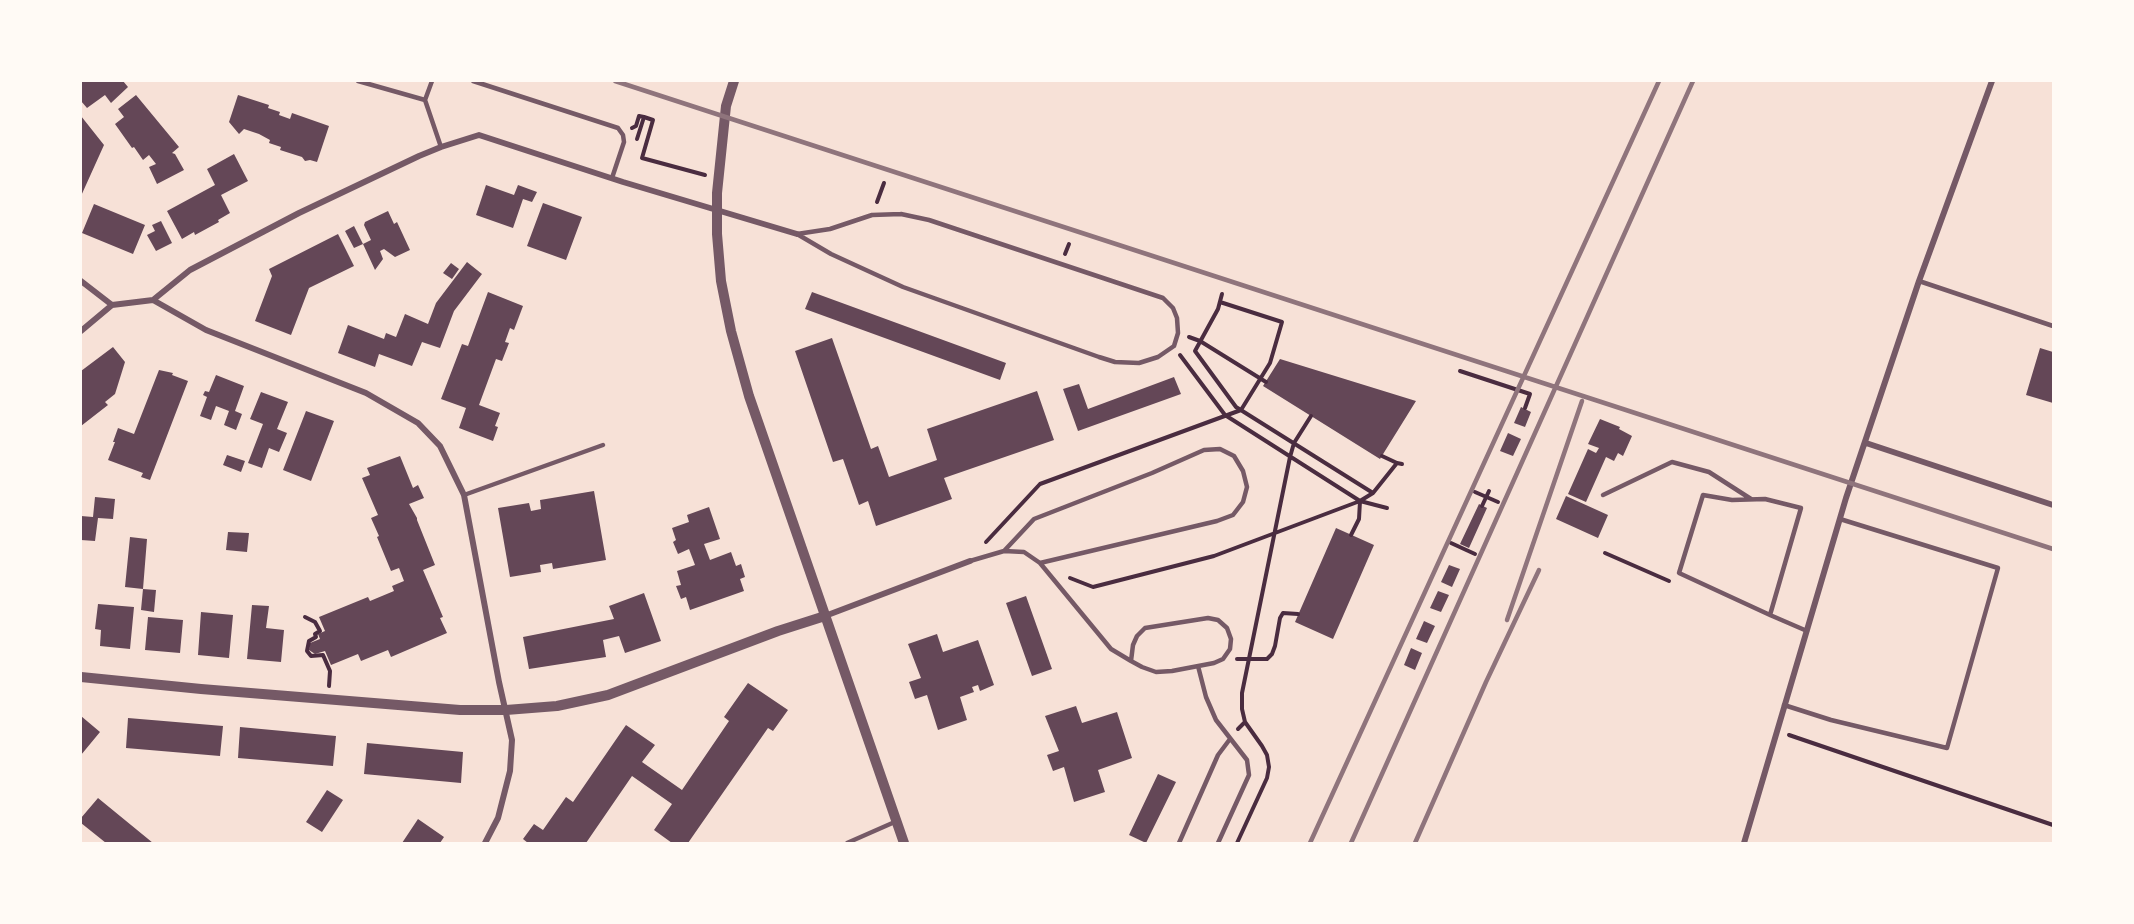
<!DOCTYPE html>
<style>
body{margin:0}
#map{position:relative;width:2134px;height:924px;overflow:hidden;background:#f7e1d7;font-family:"Exo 2",sans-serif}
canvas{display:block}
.frame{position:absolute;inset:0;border:82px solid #fffaf5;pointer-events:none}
</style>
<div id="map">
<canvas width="2134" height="924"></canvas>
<div class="frame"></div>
</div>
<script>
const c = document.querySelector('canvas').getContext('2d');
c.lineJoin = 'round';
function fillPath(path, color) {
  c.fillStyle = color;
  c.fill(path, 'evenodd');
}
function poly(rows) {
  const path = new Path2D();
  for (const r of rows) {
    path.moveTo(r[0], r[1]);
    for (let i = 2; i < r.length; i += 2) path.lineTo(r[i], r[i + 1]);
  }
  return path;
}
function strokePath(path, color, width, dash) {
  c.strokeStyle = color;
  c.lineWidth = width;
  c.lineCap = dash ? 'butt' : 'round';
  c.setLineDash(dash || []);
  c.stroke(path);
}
fillPath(poly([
 [81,81,123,81,128,87,111,103,105,95,87,108,81,101],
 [136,95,179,147,172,153,175,154,184,170,157,184,149,167,156,164,149,155,143,160,134,147,132,148,115,124,124,117,118,109],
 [238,95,269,105,268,108,280,112,279,115,290,119,292,113,329,126,317,162,310,160,305,161,302,157,280,150,281,147,269,143,270,140,259,134,244,129,239,134,229,122],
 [81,116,104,145,81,196],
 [234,154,248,181,221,195,230,213,218,220,219,222,195,235,194,232,182,239,167,211,215,185,207,169],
 [486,185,514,195,518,185,537,192,532,202,523,199,513,228,476,215],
 [543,203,582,217,566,260,527,246],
 [94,204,145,225,133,254,82,233],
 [388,211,394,224,397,222,410,250,395,257,384,249,380,251,383,259,375,270,363,244,354,248,345,231,354,226,363,244,371,240,364,225,365,222],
 [161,221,172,243,156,251,147,235,155,231,152,225],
 [338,234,354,266,309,288,291,335,255,321,272,276,269,269],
 [467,262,482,274,454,311,440,348,422,342,412,366,379,354,375,367,338,353,348,325,384,339,386,333,396,337,405,314,428,324,436,303],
 [451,263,459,269,452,279,443,273],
 [488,292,523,306,514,330,510,328,505,342,509,343,502,361,496,359,479,405,500,413,495,426,498,427,493,441,459,428,466,408,441,399,462,344,468,346],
 [812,292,1006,363,1000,380,805,309],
 [832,338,871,449,878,446,889,477,937,460,927,429,1037,391,1054,440,944,478,952,499,876,526,868,501,859,505,843,459,833,462,795,351],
 [113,347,125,362,115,394,105,402,108,405,81,426,81,371],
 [2040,348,2053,352,2053,403,2026,395],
 [1280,359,1416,401,1380,459,1263,386],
 [159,370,173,373,172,375,188,381,150,480,141,477,143,473,108,460,115,442,113,442,118,428,134,434],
 [216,375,244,386,235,411,242,414,236,430,224,425,229,411,216,406,211,420,200,416,207,397,203,395,205,391,209,392],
 [1174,377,1181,394,1078,431,1063,389,1079,384,1088,409],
 [261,392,288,402,277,429,287,433,279,452,269,448,262,468,248,463,263,424,250,419],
 [1521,407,1531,412,1525,427,1514,423],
 [306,411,334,421,311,481,283,470],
 [1600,419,1620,427,1619,429,1632,436,1623,456,1618,453,1614,461,1606,457,1586,502,1568,494,1588,449,1596,453,1599,448,1588,444],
 [1508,433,1521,439,1513,456,1500,451],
 [227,455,245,461,241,472,223,465],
 [400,456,413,488,418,485,424,498,409,504,417,518,417,520,435,565,423,570,443,617,440,618,447,633,391,657,388,650,361,661,358,654,331,665,325,651,315,654,309,650,310,643,320,639,318,634,325,631,319,617,368,597,370,601,394,591,392,586,404,581,399,568,391,571,377,537,379,536,371,518,378,515,362,478,370,475,367,468],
 [594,491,606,560,553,569,552,563,540,565,541,572,510,577,498,508,529,503,531,511,541,509,540,500],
 [1566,496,1608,515,1598,538,1556,519],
 [95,497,115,499,113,519,98,518,95,541,81,540,81,516,93,517],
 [1479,504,1487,508,1469,548,1460,544],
 [709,507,720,539,704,544,710,560,731,552,736,566,741,564,745,577,740,579,744,591,690,610,686,597,681,599,676,586,681,585,677,571,695,565,689,549,678,554,673,542,676,540,672,528,689,522,687,515],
 [1336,528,1374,545,1333,639,1295,622],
 [228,532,249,533,247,552,226,550],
 [130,537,147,539,143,589,125,587],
 [1449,565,1460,569,1452,587,1441,582],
 [143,589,156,590,154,612,141,610],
 [1438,591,1449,595,1441,612,1430,608],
 [644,593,661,641,625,653,619,636,603,640,606,657,529,669,523,637,614,619,609,606],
 [1026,596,1052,669,1032,676,1006,603],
 [98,604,134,607,130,649,100,646,101,630,95,629],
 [252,605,269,606,266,628,284,630,281,662,247,659],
 [201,612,233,615,229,658,198,655],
 [148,617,183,620,180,653,145,650],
 [1424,621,1435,626,1427,643,1416,639],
 [937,634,943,652,978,640,994,685,980,691,978,685,972,687,974,692,960,697,967,720,938,730,927,695,915,699,909,682,921,678,908,644],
 [1411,648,1422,653,1415,670,1404,665],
 [748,683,788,710,773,731,768,728,688,843,672,843,654,830,672,804,632,776,586,843,528,843,523,839,534,824,543,830,566,797,573,802,626,725,655,745,642,762,682,790,729,721,724,717],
 [1076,706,1082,723,1117,712,1132,758,1098,770,1105,792,1074,802,1064,767,1053,771,1047,755,1059,751,1045,716],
 [81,716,100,732,81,755],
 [128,718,223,726,220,756,126,748],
 [240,727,336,736,333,766,238,758],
 [367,743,463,752,461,783,364,774],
 [1158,774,1176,782,1146,843,1129,835],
 [327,790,343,800,322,832,306,822],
 [98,798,153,843,106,843,81,823,81,818],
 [418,819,444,837,440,843,402,843]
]), '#644757');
strokePath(poly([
 [632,128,636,126,639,116,644,117],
 [637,139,644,117,653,120,642,158,705,175],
 [877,202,884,183],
 [1065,254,1069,244],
 [1222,294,1218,309,1195,351,1236,407,1373,493],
 [1189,337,1200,341,1266,382],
 [1180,355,1225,415,1360,501,1387,508],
 [1460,371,1530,394,1525,408],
 [1382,456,1397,463],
 [1475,492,1498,502],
 [1482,506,1489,491],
 [1351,535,1359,519,1360,501],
 [986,542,1040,484,1241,410,1270,363,1282,322,1220,302],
 [1451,543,1475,554],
 [1605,553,1669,581],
 [1070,578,1093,587,1214,556,1360,501,1373,493,1397,463,1402,464],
 [305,617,315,622,320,631,315,634,316,637,309,641,307,651,311,656,323,655,330,671,329,686],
 [1237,659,1267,659,1272,654,1275,646,1280,618,1283,613,1298,614],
 [1238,729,1245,722,1242,709,1242,693,1290,457,1294,443,1311,416],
 [1789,735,2053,825],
 [1237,843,1267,778,1269,767,1267,755,1262,746,1245,722]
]), '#4a2c40', 4);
strokePath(poly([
 [358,81,425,100],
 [432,81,425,100,441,147],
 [473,81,618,128,623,135,624,142,612,178],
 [901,214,929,220,1163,298,1173,308,1177,318,1178,333,1174,346,1158,357,1139,363,1115,362,1099,357,903,287,831,254,797,234,830,229,872,215,901,214],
 [1919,281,2053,326],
 [464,495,603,445],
 [1603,495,1672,462,1709,472,1751,499],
 [1004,551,1034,519,1152,473,1204,450,1220,449,1234,456,1243,471,1247,487,1243,502,1233,515,1217,521,1040,563],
 [970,561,1004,551,1024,552,1040,563,1111,649,1131,661,1142,667,1156,672,1172,671,1214,663,1223,659,1230,649,1231,639,1227,628,1218,620,1208,618,1145,628,1137,636,1133,645,1131,661],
 [1770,615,1801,508,1765,499,1732,500,1703,495,1679,573,1770,615,1807,631],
 [1198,666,1206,697,1216,720,1247,760,1249,775,1218,843],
 [1784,705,1831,720,1947,748,1998,568,1840,519],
 [847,843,897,821],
 [1179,843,1218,755,1230,739]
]), '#755966', 4.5);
strokePath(poly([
 [81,281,112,305,153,300,206,330,366,393,418,423,440,446,464,495,499,682,512,740,510,771,498,818,485,843],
 [153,300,190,270,299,213,419,156,441,147,479,135,623,182,797,234],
 [81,331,112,305],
 [1866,443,2053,505],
 [825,616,970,561],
 [1744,843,1846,498,1919,281,1992,81]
]), '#755966', 6);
strokePath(poly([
 [734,81,726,106,717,193,717,234,721,281,731,331,749,396,904,843],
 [81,677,201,689,460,710,506,710,557,706,608,695,778,631,825,616]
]), '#755966', 10);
strokePath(poly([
 [615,81,2053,549],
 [1507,620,1582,401],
 [1310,843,1659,81],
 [1351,843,1693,81],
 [1415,843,1486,682,1539,570]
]), '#8f747c', 4.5);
</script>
